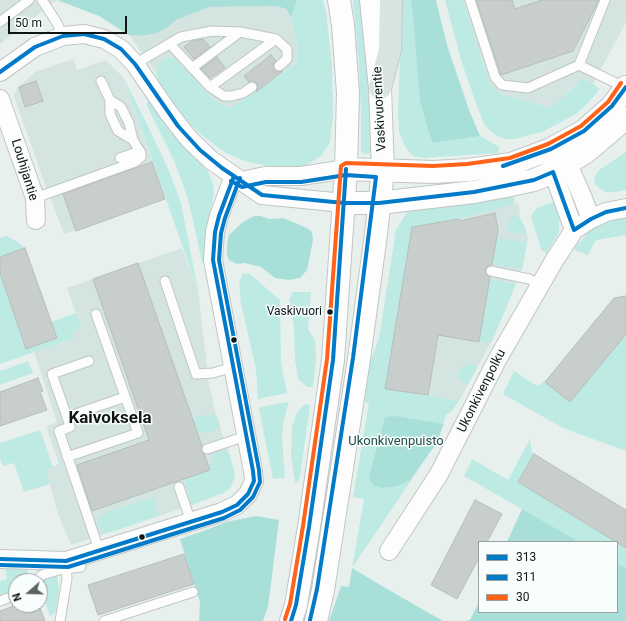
<!DOCTYPE html>
<style>
body{margin:0}
#map{position:relative;width:626px;height:621px;overflow:hidden;background:#e8f0ee;font-family:Roboto,sans-serif}
canvas{display:block}
.legend{position:absolute;left:478px;top:541px;width:140px;height:72px;box-sizing:border-box;background:#f8fefd;border:1px solid #9ba1a0;margin:0;padding:5px 7px;list-style:none;font-size:12px;color:#101515}
.legend li{display:flex;align-items:center;gap:8px;height:20px}
.legend b{width:20px;border:1px solid #9ba1a0}
.north{position:absolute;left:8px;top:573px;width:40px;height:40px;box-sizing:border-box;background:#f8fefd;border:1px solid #9ba1a0;border-radius:50%;rotate:250deg;font-size:11px;font-weight:700;line-height:16px;text-align:center;color:#101515}
.north::after{content:'';display:block;margin:auto;width:14px;height:18px;background:#5c6261;clip-path:polygon(50% 0,100% 100%,50% 72%,0 100%)}
.scale{position:absolute;left:8px;top:16px;width:119px;height:18px;box-sizing:border-box;border:2px solid #101515;border-top:0;padding-left:5px;font-size:12px;line-height:14px;white-space:nowrap;color:#101515;-webkit-text-stroke:3px #f8fefd;paint-order:stroke}
</style>
<div id="map">
<canvas width="626" height="621"></canvas>
<ul class="legend">
<li><b style="height:5px;background:#007ac9"></b>313</li>
<li><b style="height:5px;background:#007ac9"></b>311</li>
<li><b style="height:5px;background:#ff6319"></b>30</li>
</ul>
<div class="north">N</div>
<div class="scale">50 m</div>
</div>
<script>
const c = document.querySelector('canvas').getContext('2d');
c.lineJoin = 'round';
function fillPath(path, color) {
  c.fillStyle = color;
  c.fill(path, 'evenodd');
}
function poly(rows) {
  const path = new Path2D();
  for (const r of rows) {
    path.moveTo(r[0], r[1]);
    for (let i = 2; i < r.length; i += 2) path.lineTo(r[i], r[i + 1]);
  }
  return path;
}
function strokePath(path, color, width, dash) {
  c.strokeStyle = color;
  c.lineWidth = width;
  c.lineCap = dash ? 'butt' : 'round';
  c.setLineDash(dash || []);
  c.stroke(path);
}
function drawText(font, color, halo, rows, align = 'center') {
  c.font = font + ' Roboto,sans-serif';
  c.lineWidth = 3;
  c.setLineDash([]);
  c.textBaseline = 'middle';
  c.strokeStyle = halo;
  c.fillStyle = color;
  for (const [text, x, y, turn = 0] of rows) {
    c.save();
    c.translate(x, y);
    c.rotate((+turn || 0) * Math.PI / 180);
    c.textAlign = isNaN(turn) ? turn : align;
    if (halo) c.strokeText(text, 0, 0);
    c.fillText(text, 0, 0);
    c.restore();
  }
}
fillPath(poly([
 [0,0,57,0,0,44],
 [463,0,626,0,626,22,593,84,585,80,577,83,551,108,501,94,491,87],
 [277,6,286,9,291,18,298,50,296,64,230,108,214,100,198,84,157,68,156,73,129,35,141,36,169,26,178,19,184,16,209,7],
 [73,59,77,70,106,60,123,77,165,199,64,234,42,176,14,96,17,88,35,72],
 [518,203,520,210,519,217,526,230,528,238,522,269,493,339,459,401,385,389,412,227,459,219],
 [182,248,198,290,209,383,216,415,230,456,235,475,233,483,230,488,223,493,174,511,71,545,58,514,46,469,59,464,46,426,57,422,34,352,74,338,72,332,81,328,67,288]
]), '#d4e4e1');
fillPath(poly([
 [297,0,323,0,326,12,332,65,333,116,330,143,321,156,301,168,279,168,252,163,237,158,226,153,200,134,185,119,158,80,156,73,159,63,166,58,174,58,177,60,198,84,214,100,230,108,296,64,298,50,291,18],
 [353,0,362,0,371,104,371,151,368,154,365,154,362,153,361,149,361,116,359,66],
 [402,0,411,0,431,143,480,136,499,147,498,153,423,158,413,156,409,152,405,146,399,132,398,110],
 [445,0,463,0,491,87,501,94,551,108,581,80,585,80,593,84,600,89,589,102,576,114,542,132,515,139,505,139,497,136,490,131,484,124,478,109,461,60],
 [123,77,145,120,170,173,181,203,198,290],
 [149,101,171,133,208,172,213,184,214,194,206,230,204,262,202,262,189,203,182,182,175,163,146,104],
 [626,152,626,190,615,192,606,192,599,188,595,184,594,178,599,170],
 [512,192,515,204,459,219,412,227,385,388,459,401,452,411,446,415,440,435,433,448,352,568,364,499,353,497,369,403,364,402,369,365,379,338,396,230,407,212,416,206],
 [555,201,559,215,559,228,558,234,546,254,541,249,531,218,532,214,537,208],
 [626,215,626,235,596,240,588,255,573,249,591,230,611,219],
 [513,216,517,216,520,218,526,230,526,235,508,232,507,231,509,220],
 [6,236,18,242,25,248,0,257,0,238],
 [497,238,527,243,522,269,492,264],
 [0,273,26,349,56,338,51,322,76,313,81,328,72,332,74,338,0,364],
 [243,273,250,274,280,300,281,363,287,393,258,399,256,369,241,304,239,283],
 [490,280,516,284,493,339,488,343,479,342],
 [293,292,311,292,308,329,315,341,316,359,313,387,307,387,298,379,295,360,294,327,289,300],
 [626,334,626,451,563,428,503,394,514,371,537,386],
 [28,361,33,373,0,385,0,369,1,371],
 [469,364,478,366,468,384,460,380,458,375,459,371,466,365],
 [288,402,289,402,284,419,282,436,285,478,273,479,259,409,260,407],
 [306,404,310,405,300,476,298,482,295,482,291,456,292,426,296,415,301,407],
 [213,414,216,415,220,425,212,432,197,432,186,419],
 [40,430,53,467,46,470,50,484,24,492,14,463,3,466,0,459,0,443],
 [530,439,532,452,534,454,518,482,616,542,580,542,464,476,472,459,508,480],
 [227,450,230,456,235,475,230,488,223,493,192,505,184,479,210,470,208,464,214,461,212,453],
 [153,497,159,516,108,533,102,530,97,525,99,517,103,514],
 [617,543,626,548,626,568,617,563],
 [5,566,27,570,30,578,29,581,16,581,16,591,0,598,0,581,7,579],
 [57,574,59,589,56,611,53,615,50,616,40,588,40,583,42,579]
]), '#beeae4');
fillPath(poly([
 [57,0,297,0,291,18,286,9,277,6,209,7,178,19,169,26,157,33,141,36,129,35,99,16],
 [411,0,436,0,447,45,469,110,480,136,432,143,420,101,414,27],
 [254,216,261,216,269,219,283,218,307,228,312,232,313,240,307,270,300,278,289,280,275,278,261,267,244,263,237,264,229,260,227,255,227,244,229,235,243,222],
 [394,416,444,424,433,448,409,481,397,486,381,488,375,486,371,482,369,477,385,417],
 [522,509,580,542,507,542],
 [256,516,279,520,268,607,263,621,199,621,200,602,180,539,209,529,226,522],
 [617,563,626,568,626,621,465,621,470,620,479,602,479,612,617,612],
 [352,568,382,586,443,621,329,621,341,586,349,587]
]), '#a8dfd8');
const building = poly([
 [476,0,512,0,515,9,542,0,599,0,573,51,501,75,476,0],
 [203,39,210,47,194,59,184,47,192,41,203,39],
 [271,55,276,61,273,64,274,70,277,72,283,71,256,92,258,87,257,83,252,81,249,82,244,76,271,55],
 [217,57,225,68,210,78,201,69,217,57],
 [36,81,43,101,25,107,19,87,36,81],
 [152,162,165,199,76,231,63,194,152,162],
 [495,213,498,230,492,265,487,267,485,270,487,275,490,277,479,342,438,335,428,395,385,389,412,227,459,219,460,221,495,213],
 [25,248,57,338,26,349,0,273,0,257,25,248],
 [138,263,202,446,201,451,204,454,210,470,92,511,77,465,149,440,93,279,138,263],
 [626,296,626,334,570,402,545,382,614,298,626,296],
 [38,378,43,391,40,392,47,410,0,426,0,392,38,378],
 [534,454,626,510,626,548,518,482,534,454],
 [475,500,502,514,487,542,479,542,479,558,457,599,431,585,475,500],
 [184,554,194,584,98,615,88,585,184,554],
 [16,605,39,605,45,621,0,621,0,611,16,605]
]);
fillPath(building, '#c8cecc');
strokePath(building, '#b7bdbc', 1);
const service = poly([
 [42,0,57,23,63,36],
 [470,0,495,77,502,85,528,88,579,65,605,0],
 [0,22,29,0],
 [170,44,210,87,224,96,232,96,243,93,252,87],
 [135,64,181,37,212,31,240,32,276,39,287,49,287,59,279,66],
 [579,65,626,88],
 [192,68,240,32],
 [101,81,110,100,110,114,118,131,133,140],
 [210,87,276,39],
 [120,158,140,151],
 [35,198,135,162,141,157,141,153,133,140,129,123,121,107,110,100],
 [491,271,529,279,541,285],
 [165,281,196,374,213,373,233,367],
 [67,417,52,374,89,361],
 [207,449,246,436],
 [67,457,138,433,96,314],
 [179,487,191,522],
 [99,550,59,431,70,427,67,417,125,397],
 [36,581,42,575,59,570,81,567],
 [0,601,16,595],
 [60,621,67,579,66,561],
 [104,621,193,592]
]);
const minor = poly([
 [0,72,35,47,63,36,84,34,104,39,121,49,135,64,168,112,189,139,211,160,234,176,262,195,344,203],
 [0,99,35,198,36,220],
 [558,155,568,164,582,196,591,219],
 [552,159,553,172,574,230],
 [242,181,265,176,301,176,346,169],
 [389,551,439,474,497,360,554,261,574,230,591,219,606,212,626,208],
 [0,559,66,561,222,512,237,505,248,494,254,481,253,471,213,260,215,232,219,216,234,176]
]);
const secondary = poly([
 [346,169,433,172,468,170,511,164,551,149,584,131,612,106,626,87],
 [344,203,379,203,474,192,506,186,534,180,553,172,586,152,626,118],
 [291,621,296,605,309,527,333,360,346,169,348,93,343,25,339,0],
 [316,621,323,590,359,359,376,234,383,171,380,88,371,0]
]);
const trunk = poly([
 [380,88,390,50,391,0]
]);
strokePath(service, '#c0c6c5', 11);
strokePath(minor, '#c0c6c5', 20);
strokePath(secondary, '#c0c6c5', 24);
strokePath(trunk, '#c7cbca', 24);
strokePath(service, '#fcfdfc', 9);
strokePath(minor, '#fcfdfc', 18);
strokePath(secondary, '#fcfdfc', 22);
strokePath(trunk, '#d7e4e2', 22);
strokePath(poly([
 [0,72,35,47,63,36,84,34,104,39,121,49,135,64,178,126,200,150,222,168,262,195,344,203,379,203,474,192,534,180,553,172,574,230,591,219,606,212,626,208],
 [503,166,551,149,584,131,612,106,626,87],
 [0,559,66,561,222,512,237,505,248,494,254,481,253,471,213,260,215,232,219,216,234,176],
 [291,621,296,605,309,527,333,360,346,169]
]), '#007ac9', 4);
strokePath(poly([
 [231,181,242,187,266,182,301,182,346,175,376,177,353,358,317,589,310,620],
 [0,565,68,567,224,518,240,510,253,497,260,482,259,470,219,260,221,233,225,218,240,178]
]), '#007ac9', 4);
strokePath(poly([
 [285,619,290,604,303,526,327,359,341,166,346,163,433,166,467,164,510,158,548,144,581,126,608,102,621,83]
]), '#ff6319', 4);
for (const [x, y, r, color] of [
 [330,312,3.5,"#101515"],
 [234,340,3.5,"#101515"],
 [142,537,3.5,"#101515"]
]) {
  const dot = new Path2D();
  dot.arc(x, y, r, 0, 2 * Math.PI);
  c.fillStyle = color;
  c.fill(dot);
  strokePath(dot, '#f8fefd', 1.5);
}
drawText('12px', '#101515', '#f8fefd', [
 ["Vaskivuori",322,312]
], 'right');
drawText('13px', '#101515', '#f8fefd', [
 ["Vaskivuorentie",380,109,-93],
 ["Louhijantie",24,170,73],
 ["Ukonkivenpolku",482,391,-63]
]);
drawText('13px', '#254f4a', '#f8fefd', [
 ["Ukonkivenpuisto",396,442]
]);
drawText('bold 17px', '#101515', '#f8fefd', [
 ["Kaivoksela",110,419]
]);
</script>
